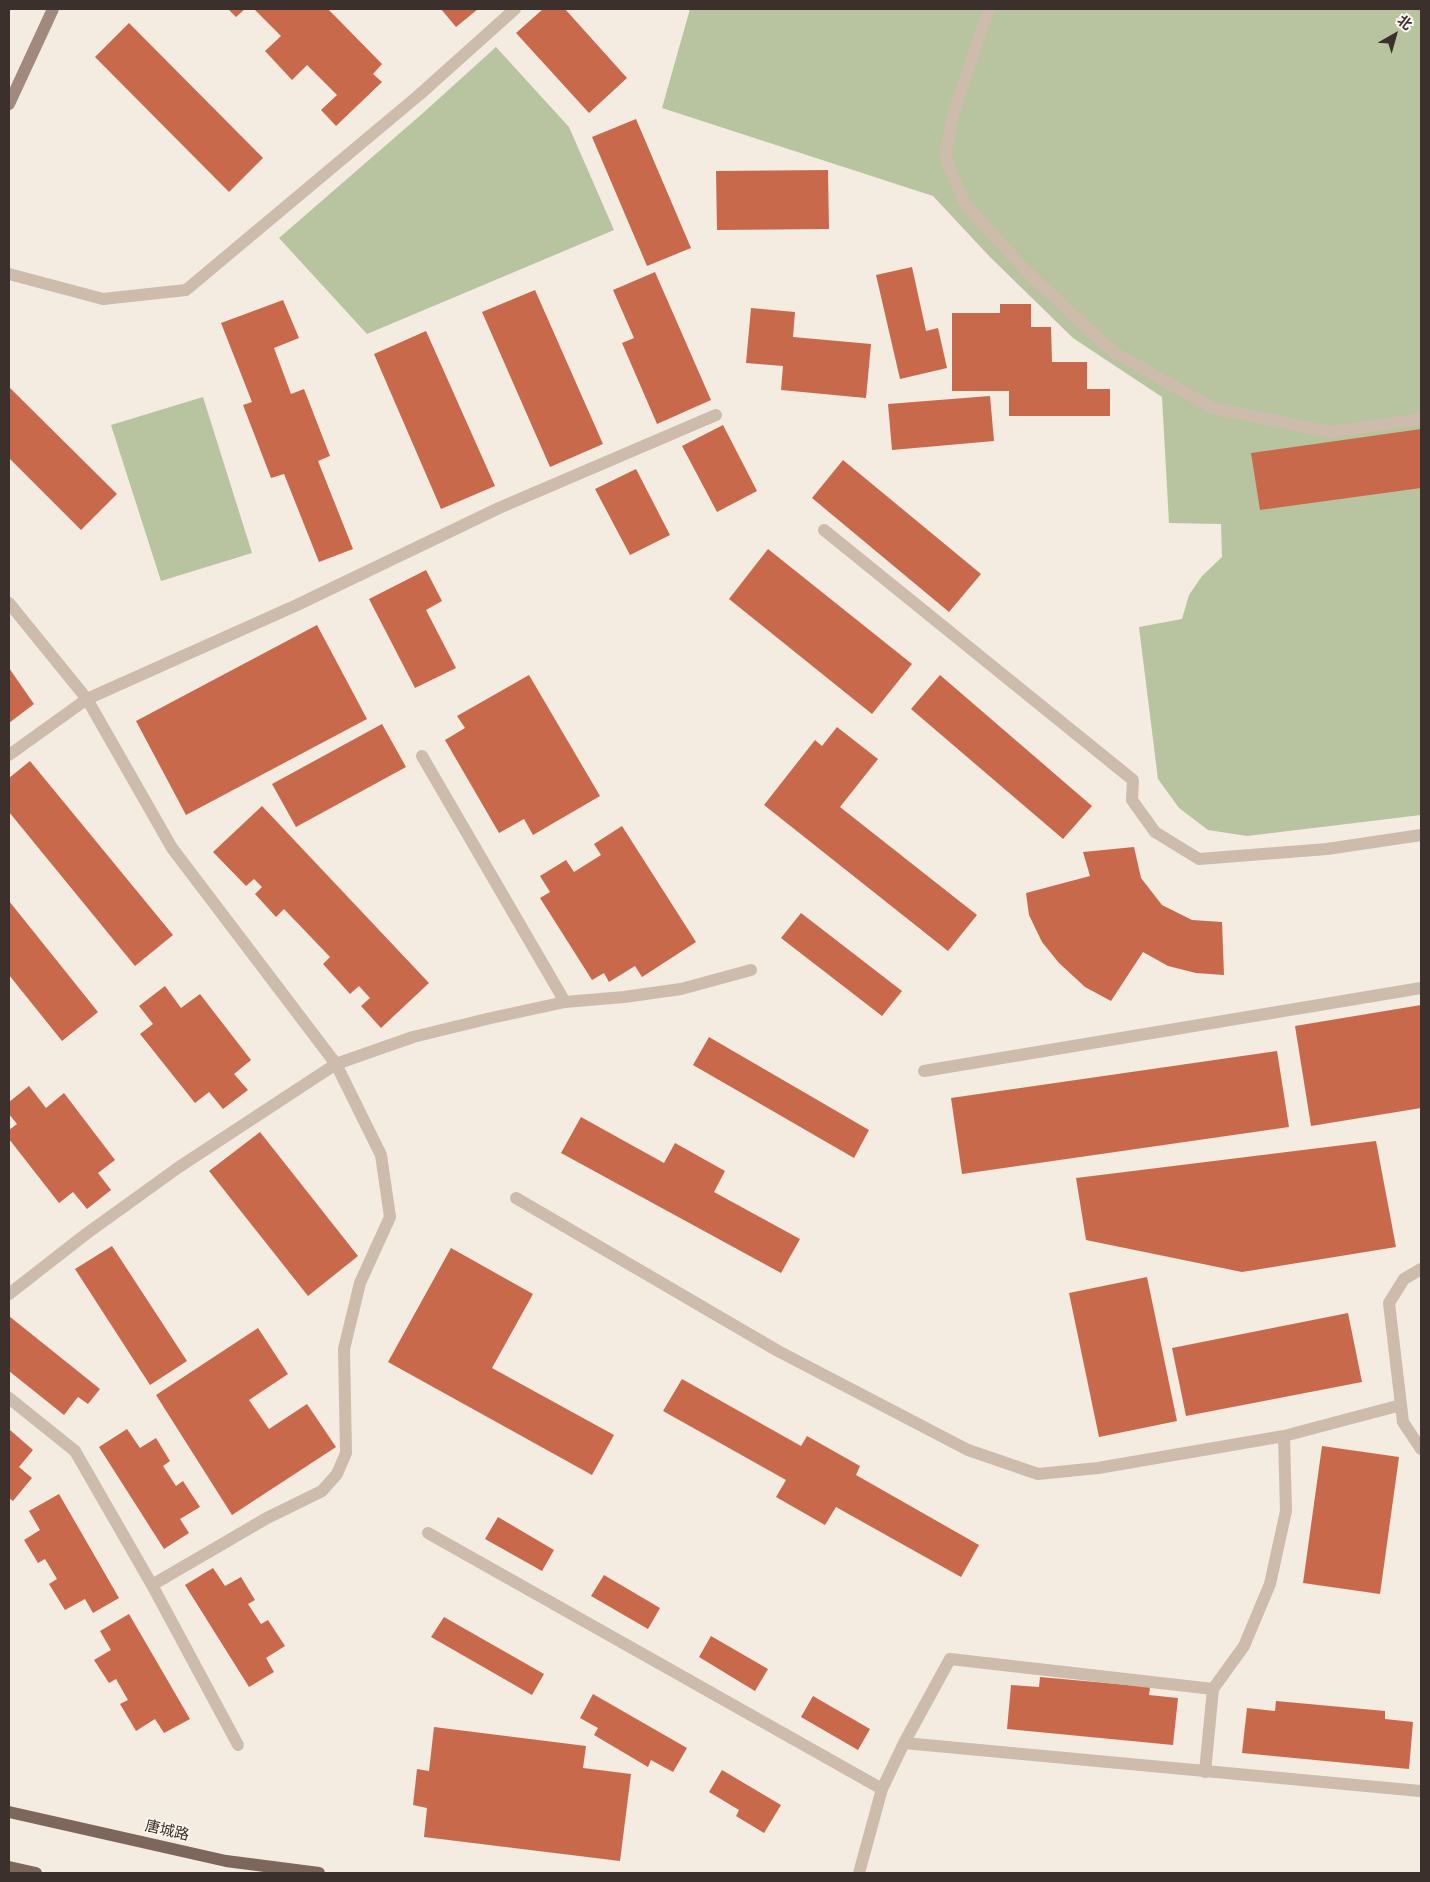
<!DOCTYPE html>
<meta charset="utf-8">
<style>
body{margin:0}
#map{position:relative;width:1430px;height:1882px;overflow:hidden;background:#f4ebe1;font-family:"Fira Sans","Noto Sans SC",sans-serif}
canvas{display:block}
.frame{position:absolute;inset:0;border:10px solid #3b302b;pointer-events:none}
.north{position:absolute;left:1370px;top:10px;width:50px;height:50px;-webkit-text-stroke:4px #fbf5ee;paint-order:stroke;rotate:38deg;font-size:14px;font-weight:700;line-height:20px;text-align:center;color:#3b302b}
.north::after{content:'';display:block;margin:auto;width:18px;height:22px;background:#3b302b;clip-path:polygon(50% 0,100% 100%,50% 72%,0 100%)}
</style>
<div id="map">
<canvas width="1430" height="1882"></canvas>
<div class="frame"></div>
<div class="north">北</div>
</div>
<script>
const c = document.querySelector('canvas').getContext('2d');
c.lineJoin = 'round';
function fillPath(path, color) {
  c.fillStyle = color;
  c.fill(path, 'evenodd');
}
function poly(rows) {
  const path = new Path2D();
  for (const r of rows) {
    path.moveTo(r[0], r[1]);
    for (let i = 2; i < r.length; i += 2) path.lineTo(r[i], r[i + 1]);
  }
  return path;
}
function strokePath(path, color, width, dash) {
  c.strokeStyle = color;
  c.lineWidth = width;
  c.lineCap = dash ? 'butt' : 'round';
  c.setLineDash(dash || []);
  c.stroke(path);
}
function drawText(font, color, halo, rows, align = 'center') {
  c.font = font + ' "Fira Sans","Noto Sans SC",sans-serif';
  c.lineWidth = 4;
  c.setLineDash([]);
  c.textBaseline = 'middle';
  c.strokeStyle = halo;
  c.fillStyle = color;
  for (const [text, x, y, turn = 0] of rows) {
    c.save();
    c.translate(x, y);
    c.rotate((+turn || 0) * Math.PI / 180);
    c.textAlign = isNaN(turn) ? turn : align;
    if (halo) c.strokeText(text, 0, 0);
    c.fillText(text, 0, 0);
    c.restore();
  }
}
fillPath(poly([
 [690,9,1421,9,1421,815,1247,836,1208,830,1179,808,1158,779,1139,627,1182,619,1189,595,1202,576,1222,557,1221,524,1169,523,1162,397,1073,338,989,256,933,196,662,108],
 [496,47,569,127,614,230,367,334,279,238,423,113],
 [203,397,252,553,161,581,111,425]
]), '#b8c4a0');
fillPath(poly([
 [228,9,245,9,236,17],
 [254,9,328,9,382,64,373,74,382,82,336,126,321,110,337,95,307,65,292,80,265,51,281,36],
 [441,9,478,9,456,27],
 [543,9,565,9,627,78,589,113,516,33],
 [129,23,263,158,229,192,95,57],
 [636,119,691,248,647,266,592,137],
 [828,170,829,229,717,230,716,171],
 [912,267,926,331,938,328,947,368,900,379,876,275],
 [655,272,711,400,657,424,622,343,634,338,613,290],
 [535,290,603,444,550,467,482,312],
 [283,300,299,338,274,348,291,394,304,389,330,456,318,461,353,549,319,562,284,474,271,478,243,405,252,402,221,323],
 [1000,304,1031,304,1031,327,1051,327,1052,362,1087,362,1087,389,1110,389,1110,416,1009,416,1009,391,952,391,952,313,1000,313],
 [751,308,795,312,793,337,871,344,866,398,781,390,783,366,746,363],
 [426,331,495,486,441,509,374,354],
 [9,387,117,494,81,530,9,458],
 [990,396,994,441,892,450,888,404],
 [723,425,757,491,717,512,682,446],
 [1421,429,1421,488,1260,510,1251,453],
 [843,460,981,574,949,612,812,498],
 [636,469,670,535,630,555,595,489],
 [768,549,912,664,872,714,729,599],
 [426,570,442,601,426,610,456,668,415,688,369,599],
 [317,625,367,719,186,815,136,721],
 [9,668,34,704,9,723],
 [529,675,600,796,533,835,524,819,499,833,445,740,465,728,457,716],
 [940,675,1092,806,1063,839,911,709],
 [382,724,406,767,296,827,272,784],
 [837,727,878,759,840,807,977,915,948,951,764,805,815,740,822,746],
 [30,761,173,935,135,966,9,812,9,778],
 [262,806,429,983,381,1028,361,1006,370,998,359,986,350,994,323,964,330,957,284,909,276,917,255,894,262,887,254,879,246,886,213,852],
 [622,826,696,942,642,977,635,966,609,982,604,973,592,980,540,898,550,892,540,876,566,860,574,872,601,855,594,844],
 [1134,847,1141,878,1162,905,1192,920,1222,922,1224,975,1196,973,1168,966,1143,952,1111,1001,1085,987,1059,963,1042,942,1029,915,1026,893,1090,876,1083,852],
 [9,901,98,1012,62,1041,9,975],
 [801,913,902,991,882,1016,781,938],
 [165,986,181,1008,200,994,251,1060,234,1074,248,1090,223,1109,209,1092,195,1103,140,1034,153,1024,139,1006],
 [1421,1005,1421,1108,1311,1126,1295,1026],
 [709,1037,869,1130,854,1158,693,1065],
 [1277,1051,1289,1127,962,1174,951,1098],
 [29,1086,46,1108,64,1093,115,1160,98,1173,111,1190,87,1209,73,1192,59,1203,9,1139,9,1130,17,1124,9,1114,9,1102],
 [581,1117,664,1163,675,1143,725,1171,714,1192,800,1239,781,1273,561,1153],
 [260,1132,358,1256,308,1296,209,1171],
 [1376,1141,1396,1247,1242,1272,1086,1240,1076,1178],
 [112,1246,187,1361,150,1385,75,1269],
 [451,1248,533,1294,492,1368,614,1435,592,1475,388,1362],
 [1147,1277,1177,1421,1099,1437,1069,1293],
 [1348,1313,1362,1382,1186,1416,1172,1348],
 [9,1316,100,1389,88,1404,78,1397,64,1415,9,1371],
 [258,1328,288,1374,249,1400,269,1429,307,1404,336,1447,232,1515,156,1395],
 [682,1379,801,1446,807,1436,860,1466,856,1475,979,1545,961,1577,836,1507,825,1525,776,1497,786,1480,663,1411],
 [127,1429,140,1448,156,1438,170,1461,163,1466,176,1486,183,1481,200,1507,180,1519,189,1533,164,1549,99,1447],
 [10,1430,33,1450,19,1467,32,1478,13,1501,9,1498],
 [1322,1446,1399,1457,1380,1594,1303,1583],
 [59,1494,119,1598,93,1613,85,1599,65,1610,49,1584,57,1579,45,1559,38,1563,24,1540,40,1530,29,1511],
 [498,1517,554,1550,542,1571,485,1539],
 [213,1568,225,1586,241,1577,255,1600,248,1604,261,1624,268,1620,285,1646,266,1658,274,1672,249,1687,185,1585],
 [604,1575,660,1608,648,1629,591,1596],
 [129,1614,190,1719,164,1733,155,1719,136,1731,120,1704,128,1700,116,1679,109,1683,94,1660,111,1650,100,1631],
 [444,1617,544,1674,532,1695,431,1637],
 [711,1636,768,1669,755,1691,699,1657],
 [1040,1677,1150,1687,1149,1695,1178,1698,1173,1745,1007,1729,1011,1685,1039,1687],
 [593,1694,687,1748,673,1772,651,1760,648,1767,594,1735,598,1728,580,1718],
 [813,1696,870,1729,858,1750,801,1717],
 [1276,1701,1385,1711,1385,1719,1413,1722,1409,1769,1242,1753,1247,1708,1275,1711],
 [434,1727,586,1746,583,1768,631,1774,620,1861,424,1837,427,1808,413,1805,417,1769,429,1771],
 [722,1770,781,1805,764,1833,736,1816,739,1810,709,1792]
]), '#c8694b');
strokePath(poly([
 [9,274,103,299,186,290,419,95,515,9],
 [824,530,1133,780,1132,800,1155,832,1199,859,1327,849,1421,835],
 [9,603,87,699,172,848,336,1064,381,1155,390,1217,360,1283,344,1349,346,1453,337,1474,322,1491,267,1518,152,1585,75,1451,9,1398],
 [9,755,87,699,297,605,499,508,716,415],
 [422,756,565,1002],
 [924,1071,1421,988],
 [516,1198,778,1351,968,1450,1038,1474,1098,1468,1284,1436,1401,1405],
 [1421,1269,1404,1279,1389,1303,1403,1422,1421,1449],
 [9,1294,86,1234,179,1167,336,1064,413,1037,491,1018,565,1002,624,997,681,989,751,970],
 [428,1533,882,1789,904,1743,1420,1791],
 [152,1585,238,1745],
 [904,1743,950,1659,1213,1689],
 [1205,1772,1213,1689,1244,1646,1270,1584,1286,1511,1284,1436],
 [859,1873,882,1789]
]), '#cdbbac', 12);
strokePath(poly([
 [989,9,953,114,945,157,965,204,1028,273,1113,352,1213,408,1330,432,1421,419]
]), '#cdbbac', 12);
strokePath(poly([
 [9,104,53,9]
]), '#a18a7d', 12);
strokePath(poly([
 [9,1812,226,1861,319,1873],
 [9,1867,36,1873]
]), '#7d675c', 12);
drawText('15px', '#3b302b', '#fbf5ee', [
 ["唐城路",167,1831,13]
]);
</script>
